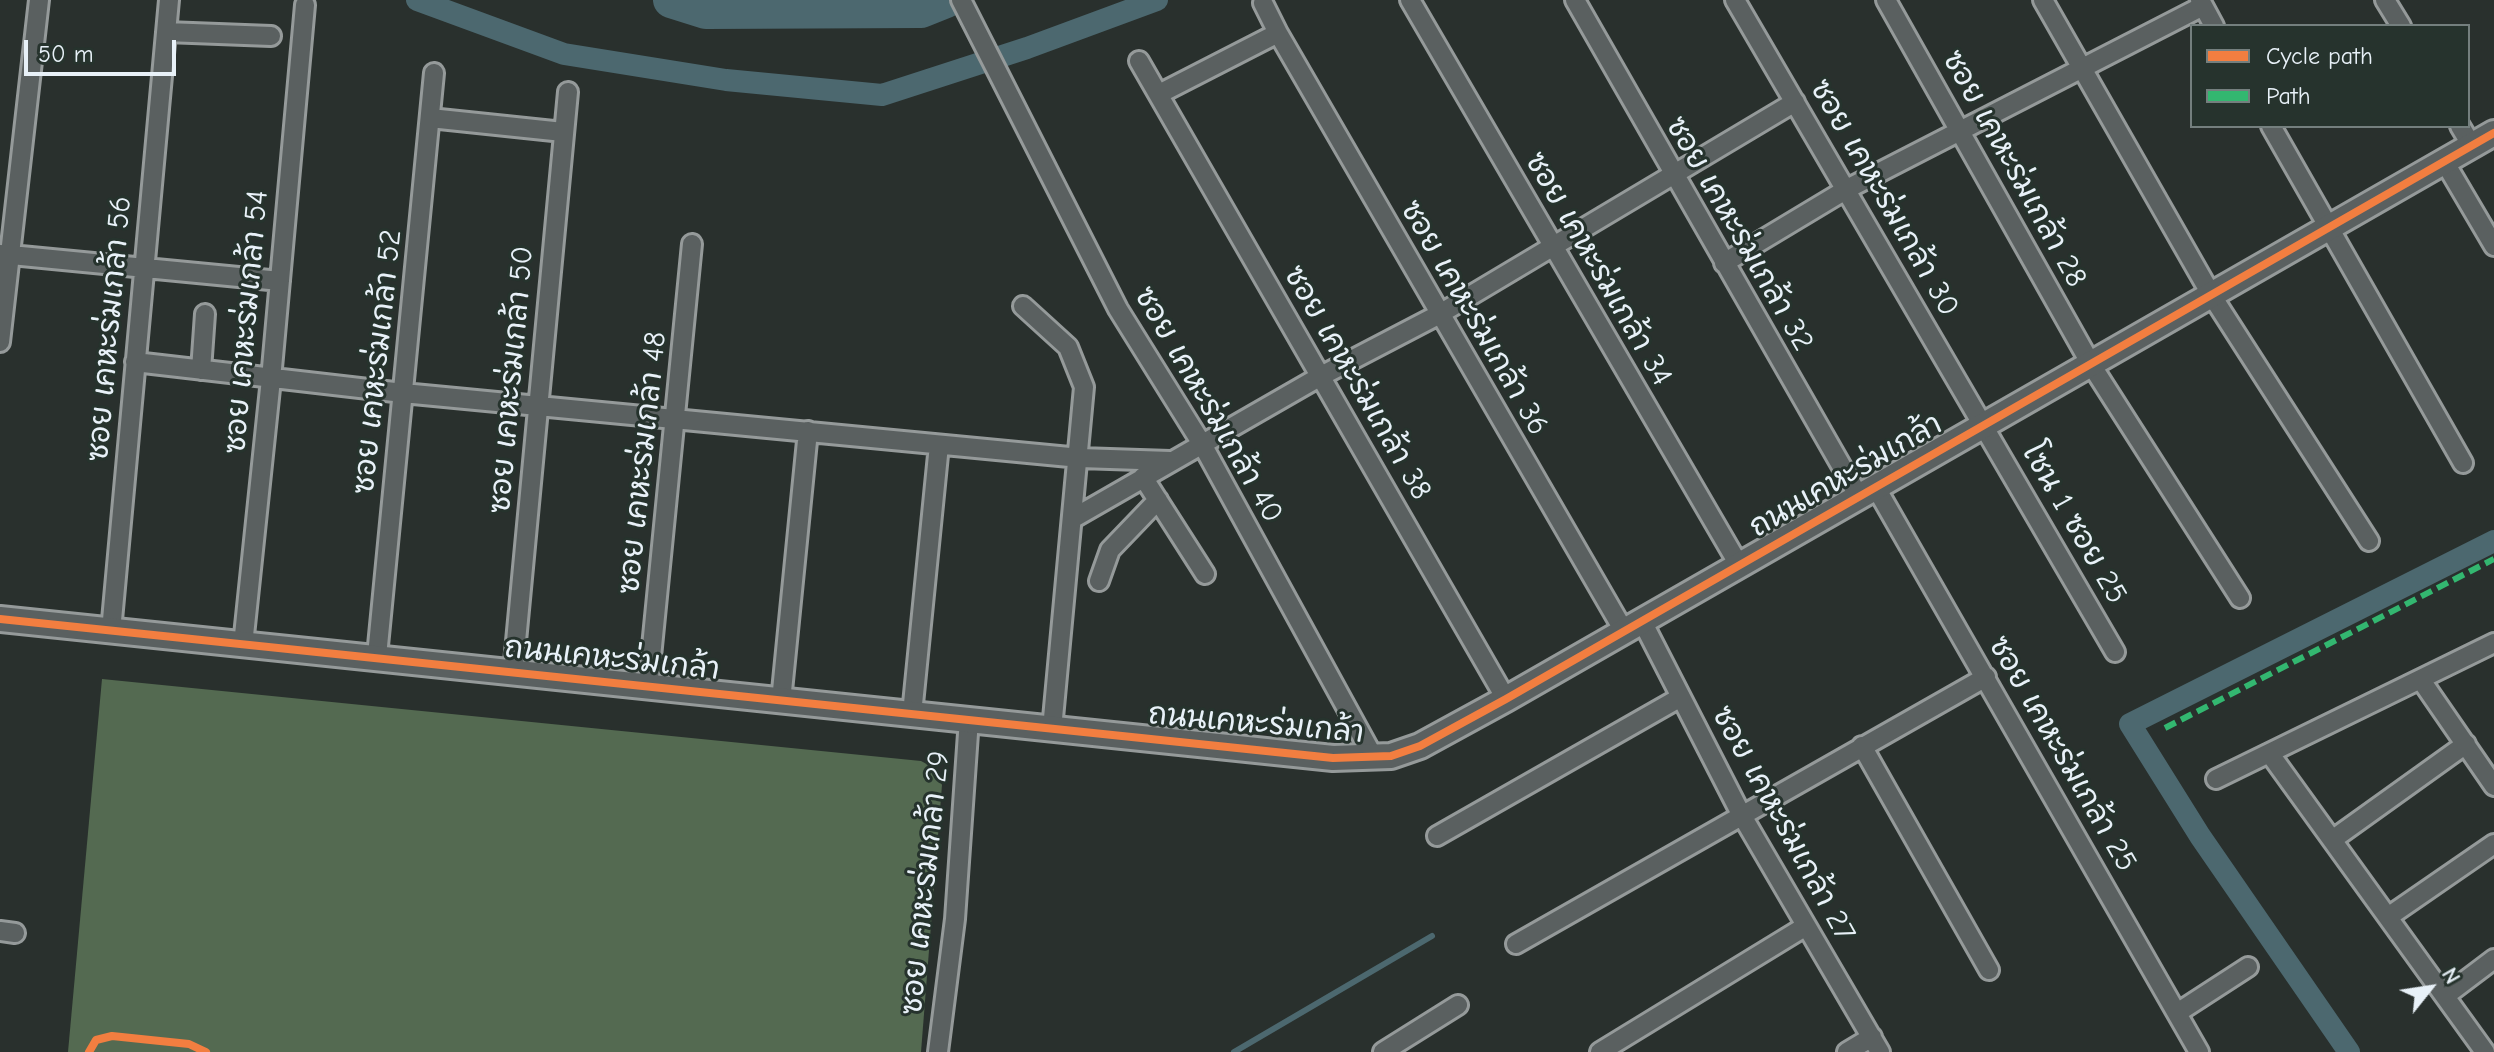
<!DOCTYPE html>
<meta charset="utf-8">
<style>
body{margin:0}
#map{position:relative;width:2494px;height:1052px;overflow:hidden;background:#29302d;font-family:"Comic Neue",sans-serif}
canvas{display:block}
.legend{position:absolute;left:2190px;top:24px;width:280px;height:104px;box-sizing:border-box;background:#26332d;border:2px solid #747f7e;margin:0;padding:10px 14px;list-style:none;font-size:24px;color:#e8f1f8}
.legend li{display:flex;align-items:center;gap:16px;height:40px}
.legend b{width:40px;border:2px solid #747f7e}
.north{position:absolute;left:2390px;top:948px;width:80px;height:80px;-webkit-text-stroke:6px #26332d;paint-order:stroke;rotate:60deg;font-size:22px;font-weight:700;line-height:32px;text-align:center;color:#e8f1f8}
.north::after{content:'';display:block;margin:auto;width:28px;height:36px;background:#e8f1f8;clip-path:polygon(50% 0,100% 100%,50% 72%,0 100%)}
.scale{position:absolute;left:24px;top:40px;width:152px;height:36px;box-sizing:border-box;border:4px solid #e8f1f8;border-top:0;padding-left:10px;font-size:24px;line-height:28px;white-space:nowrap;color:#e8f1f8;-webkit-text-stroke:6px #26332d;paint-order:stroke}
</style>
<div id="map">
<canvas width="2494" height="1052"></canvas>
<ul class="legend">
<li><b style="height:10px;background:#f27e40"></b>Cycle path</li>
<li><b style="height:10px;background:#33b770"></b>Path</li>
</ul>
<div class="north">N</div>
<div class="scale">50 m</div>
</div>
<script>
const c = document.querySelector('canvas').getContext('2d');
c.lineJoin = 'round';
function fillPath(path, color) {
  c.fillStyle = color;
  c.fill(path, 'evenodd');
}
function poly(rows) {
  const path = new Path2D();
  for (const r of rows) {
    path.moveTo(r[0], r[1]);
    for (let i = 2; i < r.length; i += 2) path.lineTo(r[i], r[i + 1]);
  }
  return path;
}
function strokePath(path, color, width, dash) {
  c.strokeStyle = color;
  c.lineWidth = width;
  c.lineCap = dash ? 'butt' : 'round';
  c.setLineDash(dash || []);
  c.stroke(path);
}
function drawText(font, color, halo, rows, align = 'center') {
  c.font = font + ' "Comic Neue","Playpen Sans Thai",sans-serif';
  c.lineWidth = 6;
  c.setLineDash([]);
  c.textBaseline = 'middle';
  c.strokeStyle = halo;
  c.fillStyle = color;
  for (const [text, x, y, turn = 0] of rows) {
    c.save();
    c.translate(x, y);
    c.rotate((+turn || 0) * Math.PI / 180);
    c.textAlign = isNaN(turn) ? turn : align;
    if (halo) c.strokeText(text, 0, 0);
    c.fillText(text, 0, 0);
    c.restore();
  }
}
fillPath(poly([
 [102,679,921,761,934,768,942,785,921,1052,68,1052]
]), '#546a51');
strokePath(poly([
 [1234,1052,1432,936]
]), '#4c686f', 6);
strokePath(poly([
 [417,0,564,54,726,80,882,95,1027,48,1157,0],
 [2349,1052,2200,836,2130,724,2494,541]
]), '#4c686f', 22);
strokePath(poly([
 [671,0,706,11,921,10,946,0]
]), '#4c686f', 36);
const minor = poly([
 [961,0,1118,309,1202,444,1374,758],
 [1410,0,1739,565],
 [1575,0,1858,495],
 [1735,0,2115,652],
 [1886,0,2092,366,2240,598],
 [2043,0,2212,296,2369,541],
 [2200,0,2214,26],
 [2385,0,2401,26],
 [166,32,271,36],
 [1278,33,1624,631],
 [1139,61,1506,699],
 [1159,94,1278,33,1263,3],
 [430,118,563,132],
 [2271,126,2463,463],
 [2460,126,2472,146],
 [2444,161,2494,246],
 [0,254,280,281],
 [1724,263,1847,189,2203,6],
 [1023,306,1068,347,1084,387,1052,729],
 [0,342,39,0],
 [135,362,403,393,1080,458,1170,461],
 [201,370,205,314],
 [1143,477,1205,574],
 [1875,486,2199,1052],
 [1072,519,1321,376,1438,315,1795,102],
 [1099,581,1110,550,1158,500],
 [1642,621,1741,814,1880,1052],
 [111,631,169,0],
 [243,645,271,379,305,5],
 [377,656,434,73],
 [513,673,568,92],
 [2421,680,2494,786],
 [648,687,692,244],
 [781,701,808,431],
 [912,714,939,445],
 [1862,746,1989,970],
 [2270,754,2485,1052],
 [2216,779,2494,643],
 [1437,836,1681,697],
 [2332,840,2466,744],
 [2388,917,2494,844],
 [0,931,15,933],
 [1516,944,1986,677],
 [2445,996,2494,959],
 [2177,1013,2248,967],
 [938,1052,955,919,969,719],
 [1383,1052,1458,1005],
 [1600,1052,1806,926],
 [1847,1052,1872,1037]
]);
const tertiary = poly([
 [0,619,1333,758,1391,756,1420,746,1506,699,2494,133]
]);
strokePath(minor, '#959a9a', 24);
strokePath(tertiary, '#959a9a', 30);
strokePath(minor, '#5a6060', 18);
strokePath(tertiary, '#5a6060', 24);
strokePath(poly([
 [2165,728,2494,559]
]), '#33b770', 6, [12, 6]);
strokePath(poly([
 [0,619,1333,758,1391,756,1420,746,1506,699,2494,133],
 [89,1052,96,1040,112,1036,189,1044,206,1052]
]), '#f27e40', 8);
drawText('30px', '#e8f1f8', '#26332d', [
 ["ซอย เคหะร่มเกล้า 28",2014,169,61],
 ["ซอย เคหะร่มเกล้า 30",1884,198,60],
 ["ซอย เคหะร่มเกล้า 32",1739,234,60],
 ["ซอย เคหะร่มเกล้า 34",1598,269,60],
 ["ซอย เคหะร่มเกล้า 36",1474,318,60],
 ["ซอย เคหะร่มเกล้า 54",247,322,-85],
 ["ซอย เคหะร่มเกล้า 56",110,329,-85],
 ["ซอย เคหะร่มเกล้า 52",378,362,-84],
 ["ซอย เคหะร่มเกล้า 50",512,380,-85],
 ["ซอย เคหะร่มเกล้า 38",1357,383,60],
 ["ซอย เคหะร่มเกล้า 40",1208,405,60],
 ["ซอย เคหะร่มเกล้า 48",643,463,-84],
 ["ถนนเคหะร่มเกล้า",1846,476,-30],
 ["โซน 1 ซอย 25",2074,524,60],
 ["ถนนเคหะร่มเกล้า",612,659,6],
 ["ถนนเคหะร่มเกล้า",1256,724,5],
 ["ซอย เคหะร่มเกล้า 25",2062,754,60],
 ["ซอย เคหะร่มเกล้า 27",1783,824,61],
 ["ซอย เคหะร่มเกล้า 29",926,883,-84]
]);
</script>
